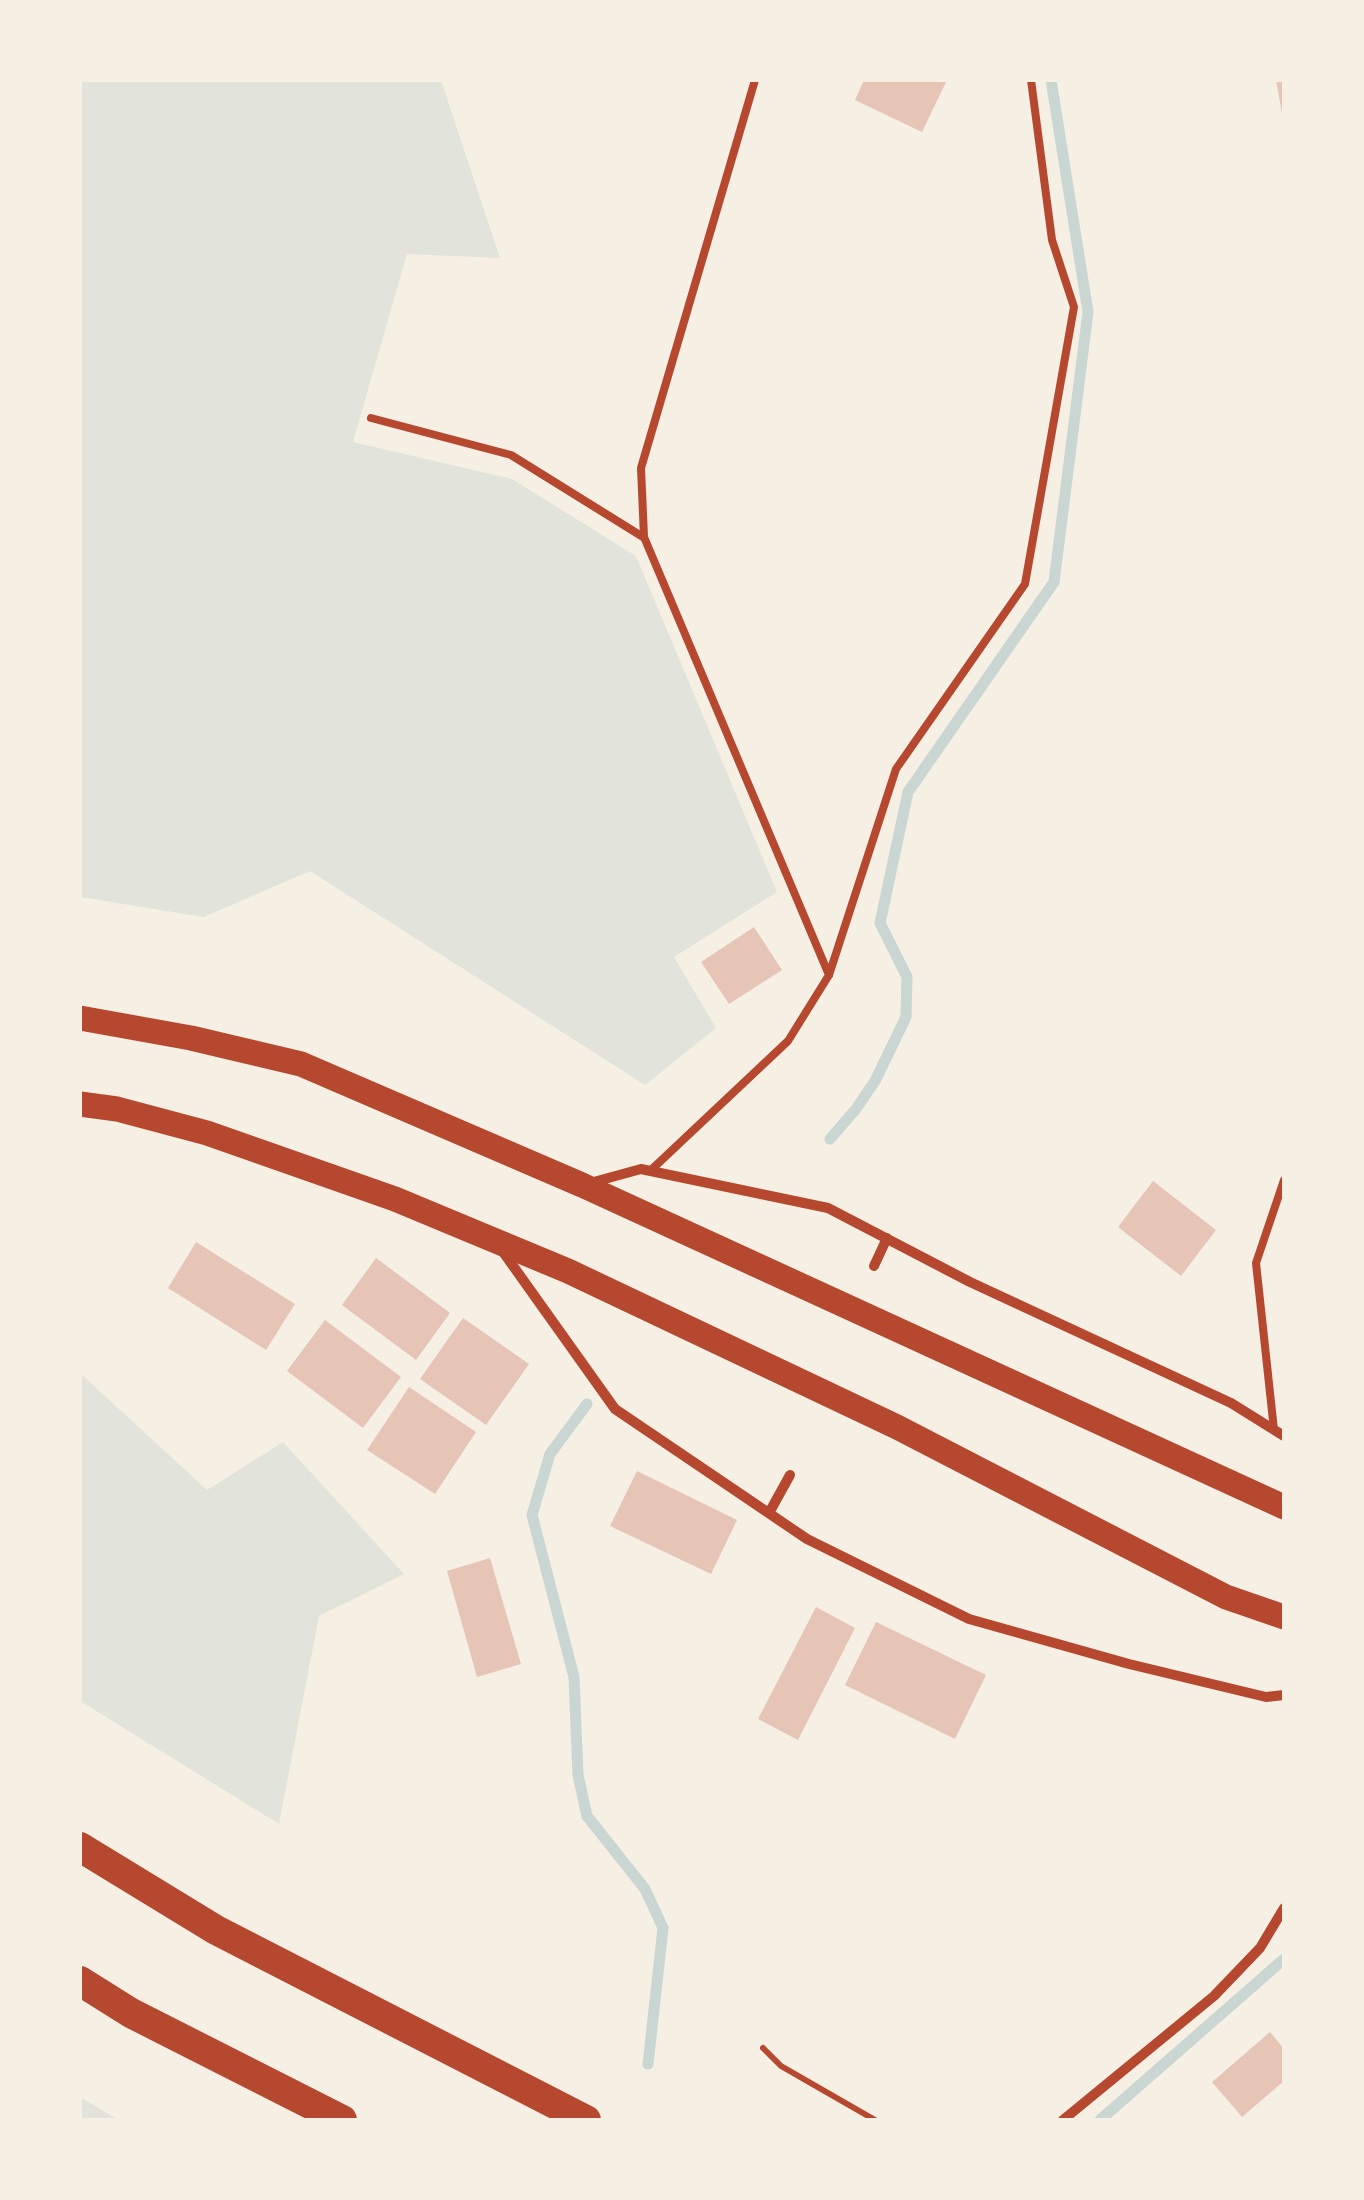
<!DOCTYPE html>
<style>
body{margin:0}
#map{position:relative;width:1364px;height:2200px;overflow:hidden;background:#f6efe4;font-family:Commissioner,sans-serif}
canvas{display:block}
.frame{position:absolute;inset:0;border:82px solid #f6efe4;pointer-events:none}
</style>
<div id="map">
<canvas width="1364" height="2200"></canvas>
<div class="frame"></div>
</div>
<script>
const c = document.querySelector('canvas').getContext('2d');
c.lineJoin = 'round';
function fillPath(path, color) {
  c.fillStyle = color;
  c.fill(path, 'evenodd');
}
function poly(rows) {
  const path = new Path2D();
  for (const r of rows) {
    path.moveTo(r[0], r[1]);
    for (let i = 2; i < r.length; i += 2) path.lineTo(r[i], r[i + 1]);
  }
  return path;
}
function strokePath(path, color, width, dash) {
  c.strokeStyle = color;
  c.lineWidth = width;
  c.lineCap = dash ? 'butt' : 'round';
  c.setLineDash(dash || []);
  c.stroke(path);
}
fillPath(poly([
 [80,80,441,80,500,258,407,254,353,442,512,479,636,556,777,892,674,957,716,1028,645,1085,310,871,204,917,80,897],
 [80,1373,207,1490,283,1442,404,1574,319,1616,279,1824,80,1701],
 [80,2097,119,2120,80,2120]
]), '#e2e4dc');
strokePath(poly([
 [830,1139,856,1109,875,1081,906,1017,907,977,880,923,908,792,1054,582,1088,312,1051,80],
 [587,1404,550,1454,532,1515,574,1677,578,1775,587,1816,645,1889,663,1928,648,2064],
 [1100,2120,1284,1959]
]), '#c9d6d2', 11);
fillPath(poly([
 [864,80,947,80,922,132,855,100],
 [1276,80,1284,80,1284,113,1282,113],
 [754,927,782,970,729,1004,701,962],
 [1153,1181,1216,1230,1181,1276,1118,1227],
 [196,1242,295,1304,266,1350,168,1288],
 [376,1258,450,1313,416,1360,342,1305],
 [463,1318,529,1364,486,1425,420,1379],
 [325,1320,401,1377,363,1428,287,1371],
 [409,1387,476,1432,435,1494,367,1450],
 [637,1471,737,1520,711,1574,610,1526],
 [490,1558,521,1664,477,1677,447,1571],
 [816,1607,855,1628,798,1740,758,1719],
 [876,1622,986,1675,955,1739,845,1685],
 [1270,2032,1284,2049,1284,2081,1242,2117,1212,2082]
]), '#e6c5b7');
strokePath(poly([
 [763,2048,781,2066,875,2120]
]), '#b5482f', 6);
strokePath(poly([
 [755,80,641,468,644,537,829,975],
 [371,418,511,455,643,537],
 [650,1171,788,1041,829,975,896,769,1025,584,1074,307,1052,240,1031,80],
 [1274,1430,1256,1263,1284,1180]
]), '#b5482f', 8);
strokePath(poly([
 [590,1183,641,1169,828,1208,970,1282,1231,1403,1284,1436],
 [501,1249,615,1409,807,1539,969,1619,1129,1664,1266,1697,1284,1695],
 [874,1266,887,1238],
 [769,1513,790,1475],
 [1063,2120,1214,1996,1260,1948,1284,1908]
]), '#b5482f', 10);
strokePath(poly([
 [80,1018,191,1038,301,1064,582,1185,1284,1507],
 [80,1104,117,1109,207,1133,395,1199,568,1271,897,1427,1226,1597,1284,1617]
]), '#b5482f', 25);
strokePath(poly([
 [80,1847,216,1930,586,2120],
 [80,1981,131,2013,342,2120]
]), '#b5482f', 30);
</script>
